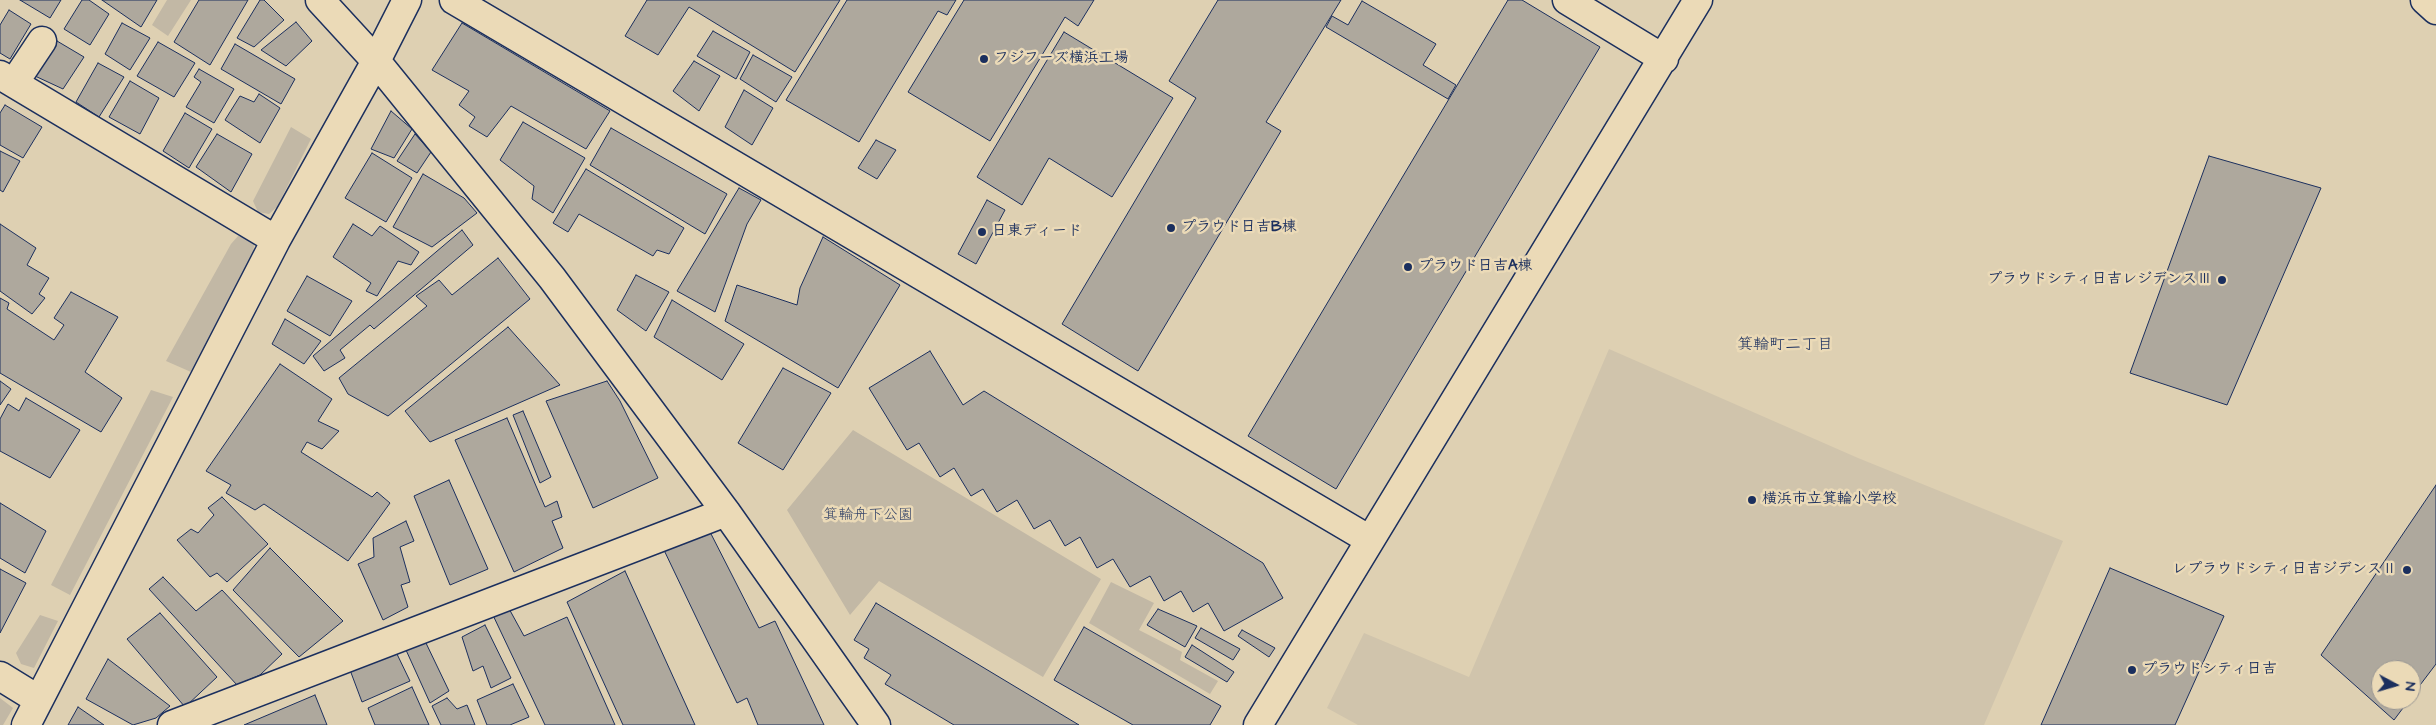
<!DOCTYPE html>
<meta charset="utf-8">
<style>
body{margin:0}
#map{position:relative;width:2436px;height:725px;overflow:hidden;background:#ded0b2;font-family:"Architects Daughter",sans-serif}
canvas{display:block}
.north{position:absolute;left:2371px;top:660px;width:50px;height:50px;box-sizing:border-box;background:#ebdab7;border:1px solid #989693;border-radius:50%;rotate:96deg;font-size:14px;font-weight:700;line-height:20px;text-align:center;color:#1b2f5e}
.north::after{content:'';display:block;margin:auto;width:18px;height:22px;background:#1b2f5e;clip-path:polygon(50% 0,100% 100%,50% 72%,0 100%)}
</style>
<div id="map">
<canvas width="2436" height="725"></canvas>
<div class="north">N</div>
</div>
<script>
const c = document.querySelector('canvas').getContext('2d');
c.lineJoin = 'round';
function fillPath(path, color) {
  c.fillStyle = color;
  c.fill(path, 'evenodd');
}
function poly(rows) {
  const path = new Path2D();
  for (const r of rows) {
    path.moveTo(r[0], r[1]);
    for (let i = 2; i < r.length; i += 2) path.lineTo(r[i], r[i + 1]);
  }
  return path;
}
function strokePath(path, color, width, dash) {
  c.strokeStyle = color;
  c.lineWidth = width;
  c.lineCap = dash ? 'butt' : 'round';
  c.setLineDash(dash || []);
  c.stroke(path);
}
function drawText(font, color, halo, rows, align = 'center') {
  c.font = font + ' "Architects Daughter","Klee One",sans-serif';
  c.lineWidth = 5;
  c.setLineDash([]);
  c.textBaseline = 'middle';
  c.strokeStyle = halo;
  c.fillStyle = color;
  for (const [text, x, y, turn = 0] of rows) {
    c.save();
    c.translate(x, y);
    c.rotate((+turn || 0) * Math.PI / 180);
    c.textAlign = isNaN(turn) ? turn : align;
    if (halo) c.strokeText(text, 0, 0);
    c.fillText(text, 0, 0);
    c.restore();
  }
}
fillPath(poly([
 [1609,349,1858,458,2063,541,1984,725,1358,725,1327,708,1364,633,1469,677]
]), '#d0c4ac');
fillPath(poly([
 [167,0,191,0,168,36,152,25],
 [291,127,311,139,277,207,269,214,258,212,253,201],
 [238,236,249,237,254,244,253,257,191,372,166,361,231,244],
 [151,390,173,397,70,595,51,585],
 [853,430,1101,579,1043,677,879,581,850,615,787,510],
 [1111,582,1154,603,1139,630,1182,652,1180,660,1218,681,1210,694,1089,623],
 [40,615,58,621,34,668,21,664,16,653],
 [0,698,13,708,3,725,0,725]
]), '#c2b8a5');
const building = poly([
 [20,0,61,0,50,18,20,0],
 [82,0,89,0,109,14,90,45,64,29,82,0],
 [102,0,157,0,141,27,102,0],
 [199,0,248,0,210,65,174,42,199,0],
 [260,0,264,0,284,20,254,47,237,38,260,0],
 [647,0,840,0,795,72,689,7,658,55,625,36,647,0],
 [847,0,956,0,947,15,938,11,859,142,786,100,847,0],
 [964,0,1094,0,1078,26,1065,17,990,141,908,92,964,0],
 [1218,0,1341,0,1266,122,1281,131,1138,371,1062,324,1196,98,1169,81,1218,0],
 [1508,0,1522,0,1600,47,1336,489,1248,436,1508,0],
 [1362,1,1436,44,1423,65,1456,85,1448,99,1326,27,1332,16,1348,25,1362,1],
 [9,10,31,24,10,59,0,53,0,25,9,10],
 [296,22,312,41,286,66,261,50,296,22],
 [122,23,150,38,130,70,105,54,122,23],
 [462,23,610,111,586,149,511,106,487,137,469,126,475,117,459,105,469,91,432,70,462,23],
 [713,31,750,52,736,79,697,56,713,31],
 [1064,32,1173,98,1112,197,1049,158,1022,205,977,177,1064,32],
 [57,41,84,57,63,89,35,76,57,41],
 [158,42,195,63,174,97,137,76,158,42],
 [235,44,295,79,281,104,221,69,235,44],
 [753,55,792,77,776,102,740,79,753,55],
 [694,61,720,76,699,111,673,91,694,61],
 [98,63,124,77,99,117,76,102,98,63],
 [199,69,234,89,214,123,186,107,201,82,194,77,199,69],
 [130,81,159,98,140,134,109,117,130,81],
 [744,90,773,108,752,145,725,127,744,90],
 [259,94,280,108,260,143,225,120,240,96,254,102,259,94],
 [5,105,42,127,23,158,0,145,0,113,5,105],
 [391,111,412,129,394,158,371,149,391,111],
 [185,113,212,129,189,168,163,151,185,113],
 [523,122,585,158,553,213,532,199,534,186,500,160,523,122],
 [611,128,727,194,705,234,590,165,611,128],
 [217,134,252,154,231,192,196,167,217,134],
 [415,134,431,152,417,173,397,161,415,134],
 [876,140,896,150,877,179,858,168,876,140],
 [0,151,20,161,3,192,0,190,0,151],
 [372,153,412,178,386,222,345,198,372,153],
 [2209,156,2321,188,2227,405,2130,373,2209,156],
 [586,169,684,228,669,254,657,250,653,256,579,214,568,232,553,223,586,169],
 [423,174,464,198,477,213,432,247,393,227,423,174],
 [739,188,761,200,747,224,715,312,677,291,739,188],
 [987,200,1005,210,976,264,958,254,987,200],
 [0,224,36,248,27,265,49,278,39,294,45,298,32,314,0,291,0,224],
 [353,224,372,236,380,226,419,252,411,265,398,261,377,296,366,291,371,283,333,257,353,224],
 [462,230,473,245,374,329,370,325,340,350,345,358,324,371,313,356,462,230],
 [823,237,900,285,838,388,725,321,737,285,797,305,800,288,823,237],
 [498,258,530,299,388,416,348,394,339,378,427,306,416,296,439,280,452,295,498,258],
 [636,275,669,292,646,331,617,310,636,275],
 [307,276,352,301,330,336,287,311,307,276],
 [71,292,118,317,85,372,122,398,101,432,0,373,0,298,9,303,7,309,54,340,64,325,54,318,71,292],
 [672,300,744,344,722,380,654,337,672,300],
 [285,319,321,341,304,364,272,344,285,319],
 [508,327,560,385,430,442,405,411,508,327],
 [930,351,963,405,984,391,1263,563,1283,598,1224,631,1208,603,1193,612,1181,591,1164,601,1150,576,1130,587,1113,559,1097,568,1080,537,1065,546,1050,520,1034,529,1017,500,997,512,983,489,971,496,954,468,940,477,919,443,907,450,869,388,930,351],
 [280,364,332,399,318,421,339,431,322,449,307,442,301,452,372,497,377,492,390,503,348,561,264,504,255,510,226,493,231,485,206,471,280,364],
 [783,368,831,393,783,470,738,443,783,368],
 [0,381,11,389,0,405,0,381],
 [607,381,620,401,658,478,593,508,546,401,607,381],
 [26,398,80,430,50,478,0,451,0,419,8,404,19,411,26,398],
 [523,411,551,477,540,483,513,415,523,411],
 [507,418,545,507,557,501,562,517,552,521,563,548,514,572,455,440,507,418],
 [449,480,488,569,450,585,414,496,449,480],
 [2436,485,2436,664,2411,697,2411,670,2381,670,2381,700,2409,700,2394,720,2321,655,2436,485],
 [222,497,268,544,227,582,217,573,210,577,177,540,191,529,198,533,214,515,208,508,222,497],
 [0,503,46,531,25,573,0,558,0,503],
 [406,521,414,541,400,547,410,582,401,585,408,607,383,620,358,564,374,557,373,538,406,521],
 [708,528,759,628,775,621,824,725,758,725,747,698,737,703,663,548,708,528],
 [270,548,343,621,299,657,233,590,270,548],
 [2110,568,2224,616,2175,725,2041,725,2110,568],
 [0,569,26,583,0,633,0,569],
 [625,571,695,725,623,725,567,602,625,571],
 [163,577,196,611,222,590,282,654,260,675,237,685,149,589,163,577],
 [876,603,1079,725,954,725,885,684,891,675,864,658,869,649,854,640,876,603],
 [507,605,524,636,567,617,615,725,545,725,491,611,507,605],
 [1158,609,1197,626,1185,647,1147,625,1158,609],
 [160,613,217,677,185,707,127,639,160,613],
 [485,625,511,678,491,688,483,666,473,671,462,637,485,625],
 [1084,627,1221,706,1210,725,1133,725,1054,680,1084,627],
 [1201,628,1240,649,1233,660,1195,638,1201,628],
 [1242,630,1275,648,1269,657,1238,636,1242,630],
 [425,641,449,691,430,703,406,650,425,641],
 [1192,645,1234,672,1227,682,1185,657,1192,645],
 [396,652,410,681,362,702,350,670,396,652],
 [108,659,170,706,156,718,133,725,86,699,108,659],
 [513,684,529,717,510,725,487,725,477,700,513,684],
 [412,687,429,725,375,725,368,708,412,687],
 [315,695,327,725,244,725,315,695],
 [447,698,457,709,467,705,475,725,441,725,432,706,447,698],
 [78,707,104,725,68,725,78,707]
]);
fillPath(building, '#aea89d');
strokePath(building, '#1b2f5e', 1);
const minor = poly([
 [320,0,376,61,552,278,726,512,876,725],
 [454,0,1370,540],
 [1567,0,1664,59],
 [0,75,276,240],
 [14,83,42,41],
 [0,676,39,700],
 [26,725,276,240,376,61,407,0],
 [172,725,726,512],
 [1258,725,1698,0]
]);
const major = poly([
 [2425,0,2436,10]
]);
strokePath(minor, '#1b2f5e', 31);
strokePath(major, '#1b2f5e', 31);
strokePath(minor, '#ebdab7', 28);
strokePath(major, '#ebdab7', 28);
for (const [x, y, r, color] of [
 [984,59,5,"#1b2f5e"],
 [1171,228,5,"#1b2f5e"],
 [982,232,5,"#1b2f5e"],
 [1408,267,5,"#1b2f5e"],
 [2222,280,5,"#1b2f5e"],
 [1752,500,5,"#1b2f5e"],
 [2407,570,5,"#1b2f5e"],
 [2132,670,5,"#1b2f5e"]
]) {
  const dot = new Path2D();
  dot.arc(x, y, r, 0, 2 * Math.PI);
  c.fillStyle = color;
  c.fill(dot);
  strokePath(dot, '#ebdab7', 2);
}
drawText('bold 15px', '#1b2f5e', '#ebdab7', [
 ["フジフーズ横浜工場",994,59],
 ["プラウド日吉B棟",1181,228],
 ["日東ディード",992,232],
 ["プラウド日吉A棟",1418,267],
 ["プラウドシティ日吉レジデンスⅢ",2212,280,"right"],
 ["横浜市立箕輪小学校",1762,500],
 ["レプラウドシティ日吉ジデンスⅡ",2397,570,"right"],
 ["プラウドシティ日吉",2142,670]
], 'left');
drawText('15px', '#344469', '#ebdab7', [
 ["箕輪舟下公園",868,516]
]);
drawText('16px', '#1b2f5e', '#ebdab7', [
 ["箕輪町二丁目",1785,346]
]);
</script>
